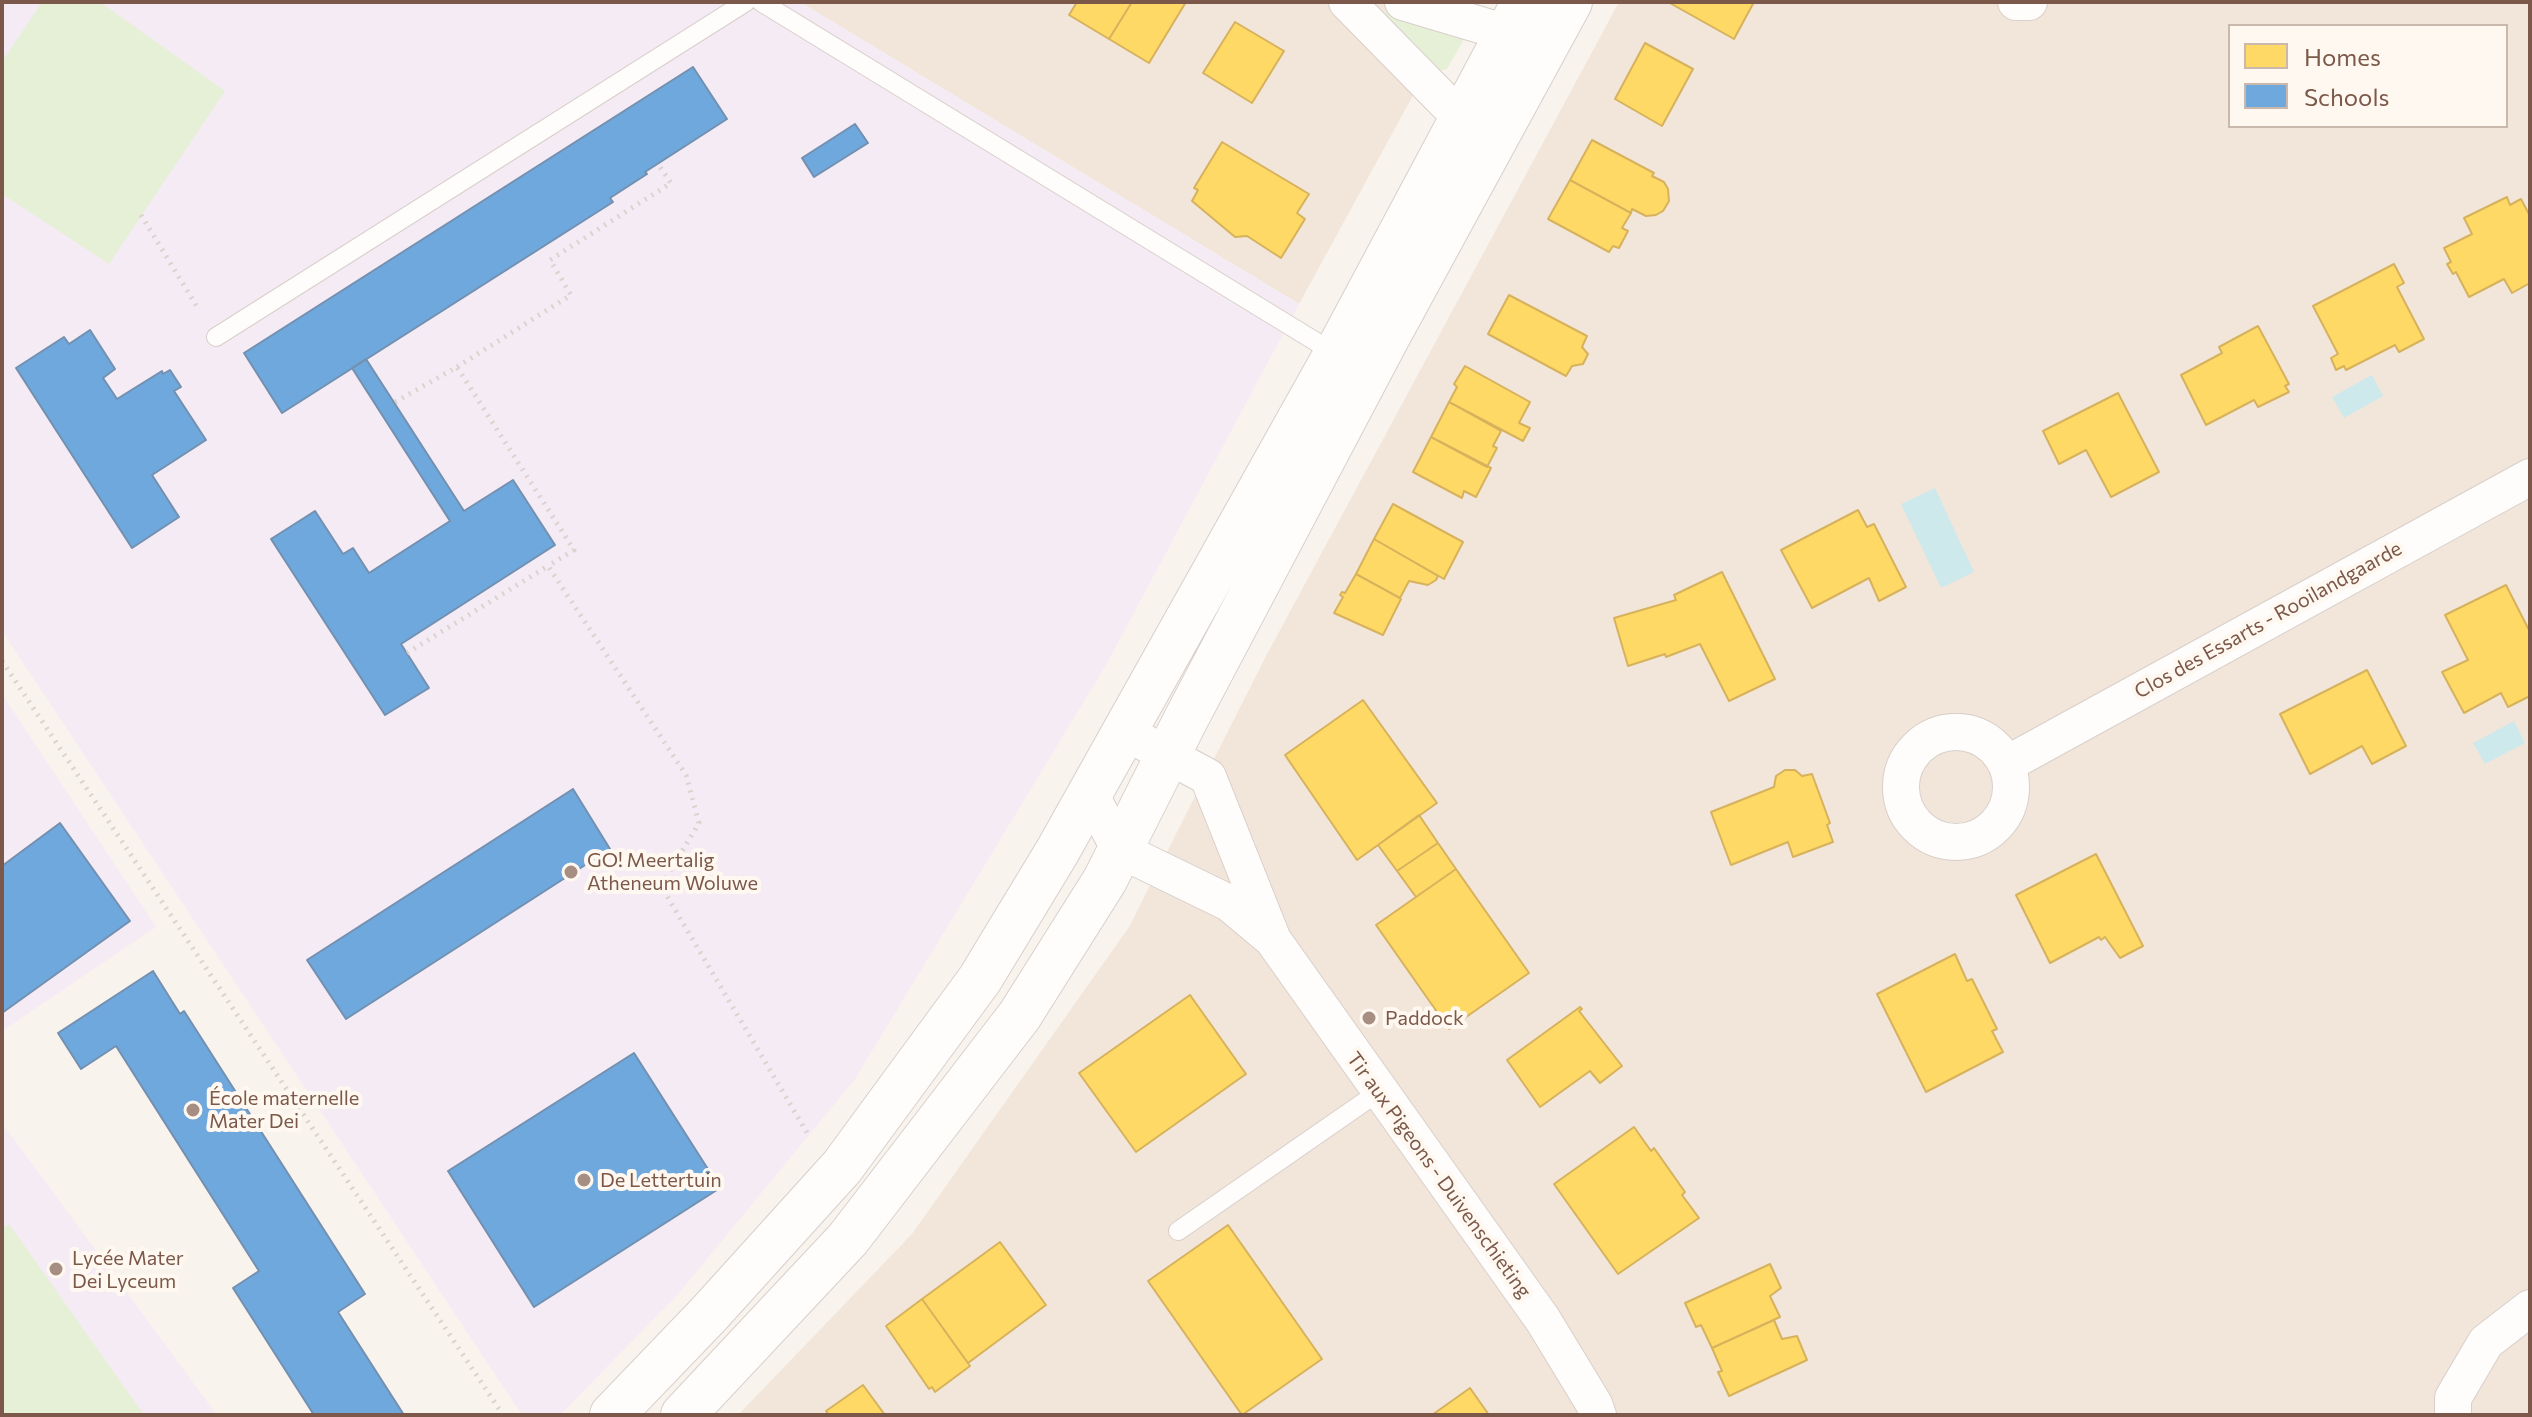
<!DOCTYPE html>
<meta charset="utf-8">
<style>
body{margin:0}
#map{position:relative;width:2532px;height:1417px;overflow:hidden;background:#f9f3ed;font-family:Commissioner,sans-serif}
canvas{display:block}
.frame{position:absolute;inset:0;border:4px solid #7b5849;pointer-events:none}
.legend{position:absolute;left:2228px;top:24px;width:280px;height:104px;box-sizing:border-box;background:#fff8f0;border:2px solid #cab8ad;margin:0;padding:10px 14px;list-style:none;font-size:24px;color:#7b5849}
.legend li{display:flex;align-items:center;gap:16px;height:40px}
.legend b{width:40px;border:2px solid #cab8ad}
</style>
<div id="map">
<canvas width="2532" height="1417"></canvas>
<div class="frame"></div>
<ul class="legend">
<li><b style="height:22px;background:#ffd966"></b>Homes</li>
<li><b style="height:22px;background:#6fa8dc"></b>Schools</li>
</ul>
</div>
<script>
const c = document.querySelector('canvas').getContext('2d');
c.lineJoin = 'round';
function fillPath(path, color) {
  c.fillStyle = color;
  c.fill(path, 'evenodd');
}
function poly(rows) {
  const path = new Path2D();
  for (const r of rows) {
    if (r.length === 3) {
      path.moveTo(r[0] + r[2], r[1]);
      path.arc(r[0], r[1], r[2], 0, 2 * Math.PI);
      continue;
    }
    path.moveTo(r[0], r[1]);
    for (let i = 2; i < r.length; i += 2) path.lineTo(r[i], r[i + 1]);
  }
  return path;
}
function strokePath(path, color, width, dash) {
  c.strokeStyle = color;
  c.lineWidth = width;
  c.lineCap = dash ? 'butt' : 'round';
  c.setLineDash(dash || []);
  c.stroke(path);
}
function drawText(font, color, halo, rows, align = 'center') {
  c.font = font + ' Commissioner,sans-serif';
  c.lineWidth = 8;
  c.setLineDash([]);
  c.textBaseline = 'middle';
  c.strokeStyle = halo;
  c.fillStyle = color;
  for (const [text, x, y, turn = 0] of rows) {
    c.save();
    c.translate(x, y);
    c.rotate((+turn || 0) * Math.PI / 180);
    c.textAlign = isNaN(turn) ? turn : align;
    if (halo) c.strokeText(text, 0, 0);
    c.fillText(text, 0, 0);
    c.restore();
  }
}
fillPath(poly([
 [800,2,1464,2,1299,304],
 [1619,2,2530,2,2530,1415,738,1415,912,1234,1129,927,1266,656],
 [2230,26,2506,26,2506,126,2230,126]
]), '#f2e6da');
fillPath(poly([
 [2,2,800,2,1299,304,1106,665,855,1079,679,1293,560,1415,522,1415,2,631],
 [2,694,156,927,2,1031],
 [2,1123,217,1415,2,1415]
]), '#f5ebf5');
fillPath(poly([
 [42,2,100,2,225,91,109,264,2,194,2,62],
 [1385,10,1460,32,1463,41,1447,69,1439,71,1379,17],
 [9,1224,144,1415,2,1415,2,1229]
]), '#e6f0d6');
fillPath(poly([
 [2372,375,2383,396,2344,418,2332,397],
 [1935,488,1974,572,1941,588,1901,504],
 [2514,721,2525,743,2485,764,2473,743]
]), '#cde9eb');
const homes = poly([
 [1077,2,1132,2,1109,39,1069,15,1077,2],
 [1132,2,1186,2,1149,63,1109,39,1132,2],
 [1668,2,1754,2,1734,39,1668,2],
 [1235,22,1284,51,1252,103,1203,73,1235,22],
 [1645,43,1693,69,1662,126,1615,99,1645,43],
 [1592,140,1654,173,1652,176,1664,182,1668,189,1669,201,1663,211,1656,215,1646,216,1632,209,1631,213,1570,180,1592,140],
 [1222,142,1309,194,1297,213,1305,219,1281,258,1247,236,1235,237,1192,201,1198,190,1194,188,1222,142],
 [1570,180,1631,213,1622,228,1628,231,1619,248,1613,246,1609,252,1548,219,1570,180],
 [2507,197,2510,205,2521,199,2530,216,2530,283,2512,293,2504,279,2469,297,2456,272,2453,274,2447,264,2451,262,2444,248,2472,234,2464,218,2507,197],
 [2394,264,2404,283,2397,287,2424,339,2399,352,2395,345,2346,370,2344,366,2336,370,2331,358,2338,354,2313,306,2394,264],
 [1509,295,1587,336,1582,347,1588,354,1583,364,1572,366,1566,376,1488,334,1509,295],
 [2258,326,2289,384,2285,386,2289,392,2258,407,2254,400,2206,425,2181,375,2222,353,2219,347,2258,326],
 [1465,366,1530,402,1519,423,1530,428,1523,441,1449,402,1457,387,1454,384,1465,366],
 [2118,393,2159,472,2111,497,2086,450,2059,464,2043,431,2118,393],
 [1449,402,1501,431,1493,446,1497,448,1487,467,1431,437,1449,402],
 [1431,437,1491,468,1476,497,1464,491,1462,498,1413,472,1431,437],
 [1393,504,1463,542,1444,579,1374,539,1393,504],
 [1858,510,1867,527,1874,524,1906,587,1879,601,1869,578,1812,608,1781,550,1858,510],
 [1374,539,1438,576,1436,580,1428,585,1409,581,1400,598,1356,574,1374,539],
 [1722,572,1775,679,1729,701,1700,644,1666,657,1665,654,1628,666,1614,618,1676,600,1674,595,1722,572],
 [1356,574,1401,599,1383,635,1334,613,1343,597,1340,595,1342,592,1345,593,1356,574],
 [2506,585,2530,632,2530,696,2508,707,2501,693,2464,713,2442,672,2468,660,2445,615,2506,585],
 [2367,670,2406,746,2372,764,2362,746,2310,774,2280,714,2367,670],
 [1363,700,1437,803,1357,860,1285,755,1363,700],
 [1785,770,1795,770,1802,776,1812,774,1830,823,1827,825,1833,842,1793,857,1788,842,1731,865,1711,812,1774,787,1776,776,1785,770],
 [1419,815,1438,843,1397,871,1378,845,1419,815],
 [1438,843,1456,869,1416,897,1397,871,1438,843],
 [2096,854,2143,946,2120,958,2105,937,2101,940,2099,937,2050,963,2016,895,2096,854],
 [1456,869,1529,973,1449,1029,1376,925,1456,869],
 [1955,954,1967,981,1972,979,1997,1029,1992,1031,2003,1052,1926,1092,1877,994,1955,954],
 [1190,995,1246,1074,1136,1152,1079,1073,1190,995],
 [1580,1007,1582,1009,1579,1011,1622,1066,1600,1083,1590,1071,1540,1107,1507,1060,1580,1007],
 [1634,1127,1651,1151,1654,1148,1685,1192,1682,1195,1699,1218,1618,1274,1554,1184,1634,1127],
 [1228,1225,1322,1359,1242,1415,1148,1281,1228,1225],
 [1000,1242,1046,1305,968,1363,922,1299,1000,1242],
 [1770,1264,1781,1288,1770,1296,1780,1317,1712,1348,1701,1325,1696,1327,1685,1303,1770,1264],
 [922,1299,970,1366,935,1392,932,1387,929,1389,886,1326,922,1299],
 [1774,1320,1782,1339,1797,1336,1807,1360,1729,1396,1718,1372,1722,1371,1712,1348,1774,1320],
 [863,1385,885,1415,829,1415,826,1411,863,1385],
 [1470,1388,1489,1415,1432,1415,1470,1388]
]);
fillPath(homes, '#ffd966');
strokePath(homes, '#d7b25d', 2);
const schools = poly([
 [693,67,727,119,645,172,647,174,610,198,613,202,282,413,244,353,693,67],
 [855,124,868,143,814,177,802,158,855,124],
 [90,330,115,369,103,378,117,399,162,371,163,374,170,370,181,387,174,391,206,440,152,475,179,517,132,548,16,368,64,337,69,344,90,330],
 [366,359,464,511,513,480,555,545,401,644,429,688,385,715,271,539,315,511,343,554,353,548,369,573,450,521,352,368,366,359],
 [573,789,610,849,346,1019,307,960,573,789],
 [60,823,130,921,2,1013,2,866,60,823],
 [153,971,180,1014,184,1011,365,1294,338,1312,404,1415,314,1415,233,1288,259,1271,116,1046,81,1069,58,1033,153,971],
 [634,1053,720,1188,534,1307,448,1171,634,1053]
]);
fillPath(schools, '#6fa8dc');
strokePath(schools, '#7390b0', 2);
const service = poly([
 [761,2,1336,354],
 [216,337,746,2],
 [1178,1231,1380,1091]
]);
const minor = poly([
 [1347,2,1460,117],
 [1403,2,1507,33],
 [2016,2,2029,2],
 [1125,732,1208,777,1273,940,1543,1320,1594,1404,1598,1415],
 [1956,787,55],
 [2007,764,2530,477],
 [1090,794,1120,850,1229,903,1272,939],
 [2453,1415,2453,1398,2486,1342,2530,1308]
]);
const tertiary = poly([
 [612,1415,709,1314,842,1167,980,979,1057,852,1336,354,1524,2],
 [683,1415,848,1239,1020,1015,1105,880,1186,719,1386,340,1570,2]
]);
strokePath(service, '#d8cfca', 20);
strokePath(minor, '#d8cfca', 38);
strokePath(tertiary, '#d8cfca', 46);
strokePath(poly([
 [141,215,199,310],
 [457,367,571,295,550,260,671,183,658,164],
 [395,402,457,367,574,550,548,566],
 [407,653,548,566,686,775,699,823,661,886,809,1136],
 [2,661,503,1415]
]), '#dcd2ce', 5, [2, 6]);
strokePath(service, '#fefdfc', 18);
strokePath(minor, '#fefdfc', 36);
strokePath(tertiary, '#fefdfc', 44);
for (const [x, y, r, color] of [
 [571,872,8,"#a78e82"],
 [1369,1018,8,"#a78e82"],
 [193,1110,8,"#a78e82"],
 [584,1180,8,"#a78e82"],
 [56,1269,8,"#a78e82"]
]) {
  const dot = new Path2D();
  dot.arc(x, y, r, 0, 2 * Math.PI);
  c.fillStyle = color;
  c.fill(dot);
  strokePath(dot, '#fff8f0', 3);
}
drawText('20px', '#7b5849', '#fff8f0', [
 ["Clos des Essarts - Rooilandgaarde",2268,620,-29],
 ["Tir aux Pigeons - Duivenschieting",1439,1175,54]
]);
drawText('20px', '#7b5849', '#fff8f0', [
 ["GO! Meertalig",587,860],
 ["Atheneum Woluwe",587,883],
 ["Paddock",1385,1018],
 ["École maternelle",209,1098],
 ["Mater Dei",209,1121],
 ["De Lettertuin",600,1180],
 ["Lycée Mater",72,1258],
 ["Dei Lyceum",72,1281]
], 'left');
</script>
